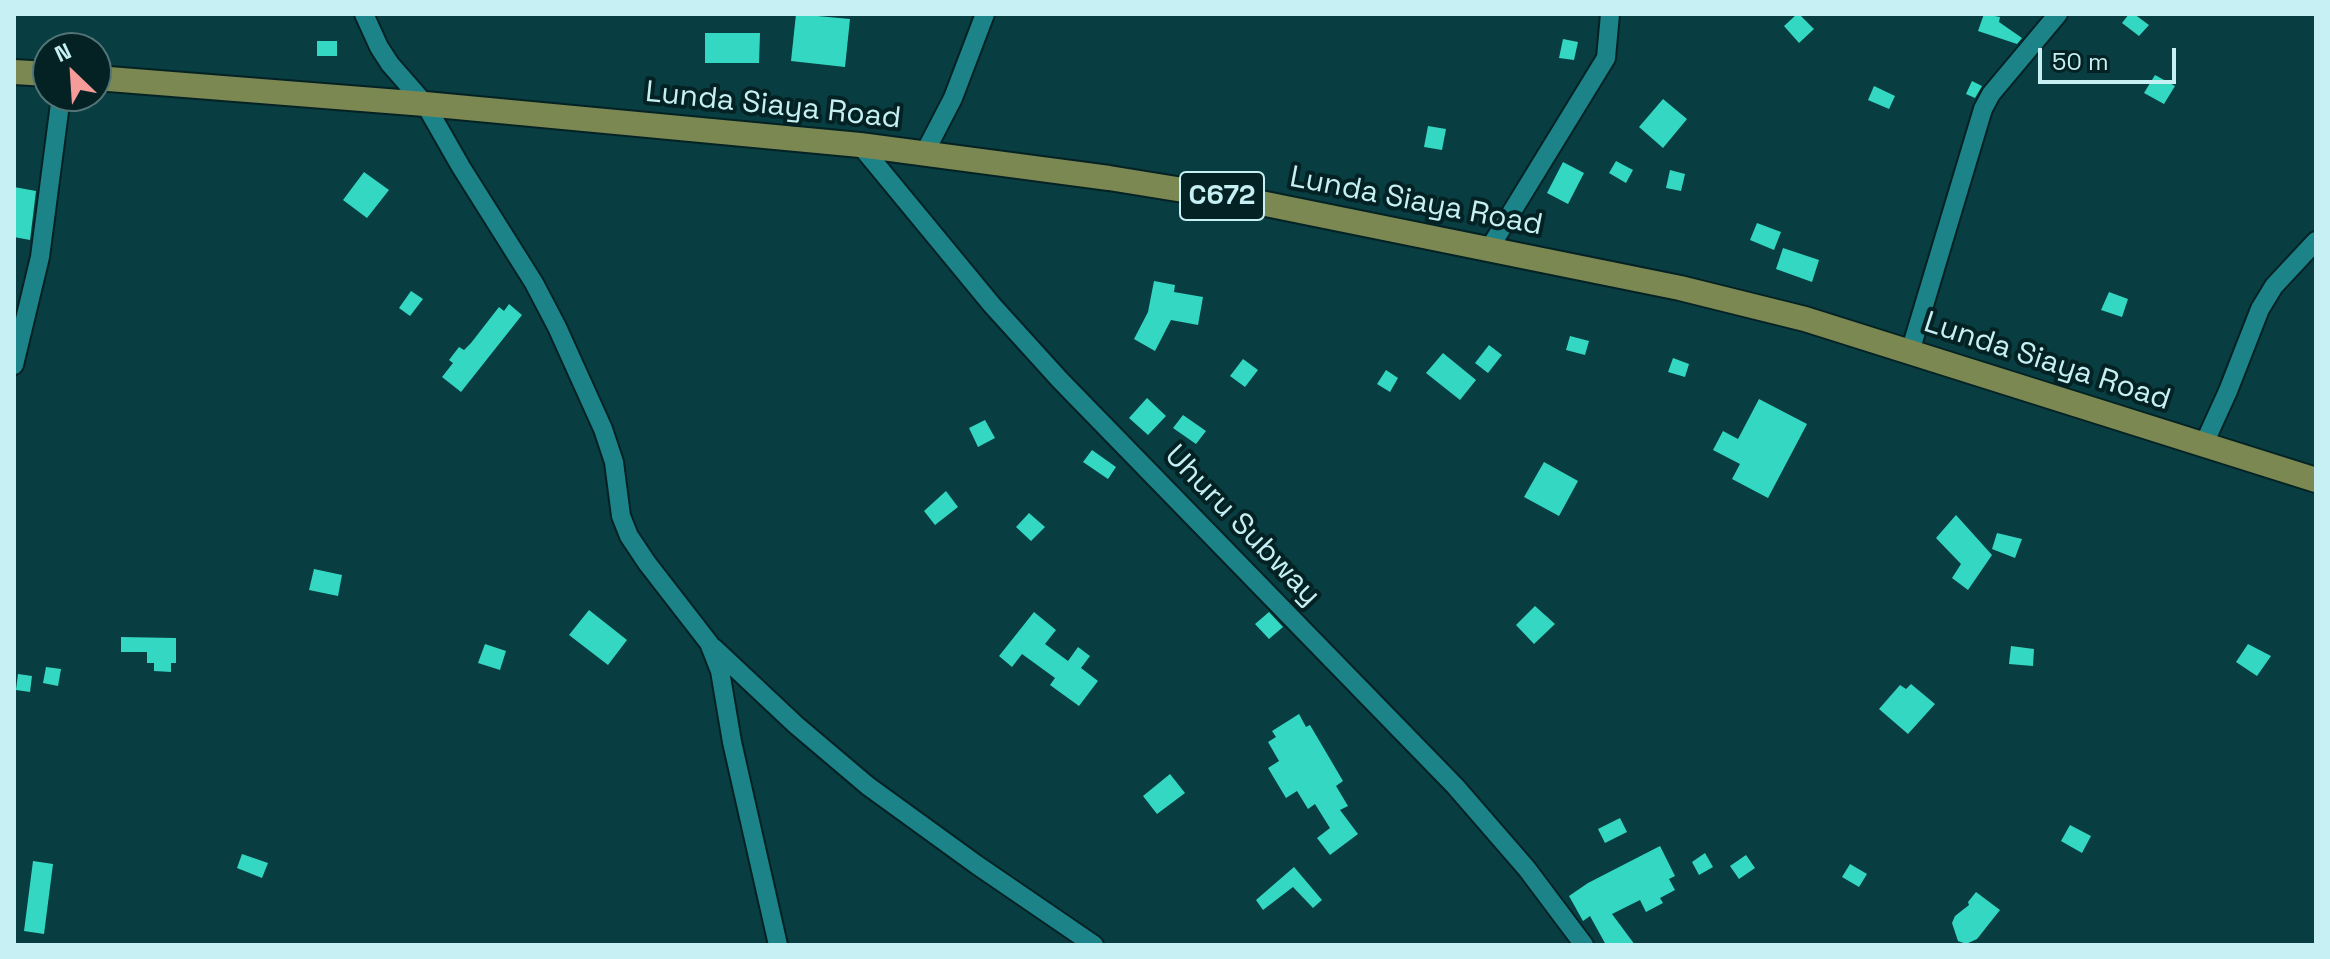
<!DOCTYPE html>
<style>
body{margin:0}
#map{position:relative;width:2330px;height:959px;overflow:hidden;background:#083e41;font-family:"Space Grotesk",sans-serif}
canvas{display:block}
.frame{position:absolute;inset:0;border:16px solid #c6f0f3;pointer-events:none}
.north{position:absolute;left:32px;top:32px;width:80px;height:80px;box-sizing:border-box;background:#042224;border:2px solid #527477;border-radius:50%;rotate:335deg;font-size:22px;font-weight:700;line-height:32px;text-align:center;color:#c6f0f3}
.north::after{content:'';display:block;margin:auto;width:28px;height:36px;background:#f59b99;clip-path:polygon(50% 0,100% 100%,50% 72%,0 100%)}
.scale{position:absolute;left:2038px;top:48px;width:138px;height:36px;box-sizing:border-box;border:4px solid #c6f0f3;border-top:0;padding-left:10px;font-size:24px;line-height:28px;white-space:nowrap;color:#c6f0f3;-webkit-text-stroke:6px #042224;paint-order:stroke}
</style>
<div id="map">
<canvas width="2330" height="959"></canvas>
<div class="frame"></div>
<div class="north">N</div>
<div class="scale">50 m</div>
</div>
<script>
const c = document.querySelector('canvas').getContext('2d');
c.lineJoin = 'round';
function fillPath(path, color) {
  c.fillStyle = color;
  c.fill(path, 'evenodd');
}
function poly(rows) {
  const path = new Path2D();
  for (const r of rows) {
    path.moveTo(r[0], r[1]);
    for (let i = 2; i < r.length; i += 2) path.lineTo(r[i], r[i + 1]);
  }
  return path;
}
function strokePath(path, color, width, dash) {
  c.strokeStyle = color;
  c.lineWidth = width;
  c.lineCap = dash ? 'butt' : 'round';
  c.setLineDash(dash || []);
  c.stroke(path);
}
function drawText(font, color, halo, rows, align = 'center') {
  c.font = font + ' "Space Grotesk",sans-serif';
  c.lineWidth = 8;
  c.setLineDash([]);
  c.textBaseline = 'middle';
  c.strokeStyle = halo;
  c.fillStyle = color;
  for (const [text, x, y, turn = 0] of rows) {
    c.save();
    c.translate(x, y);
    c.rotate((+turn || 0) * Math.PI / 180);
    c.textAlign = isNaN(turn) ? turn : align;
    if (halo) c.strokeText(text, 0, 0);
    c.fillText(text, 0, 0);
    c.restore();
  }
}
fillPath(poly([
 [796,14,850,19,845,67,791,61],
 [1797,14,1799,14,1814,29,1799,43,1784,26],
 [1984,14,2000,17,1999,22,2022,38,2017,44,1978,31],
 [2129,14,2134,14,2149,25,2139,36,2122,23],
 [705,33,760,33,759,63,705,63],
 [1563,39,1578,42,1574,60,1559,58],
 [317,41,337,41,337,56,317,56],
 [2155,75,2175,86,2164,104,2144,93],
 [1972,81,1982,86,1975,98,1966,94],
 [1874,86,1895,96,1889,109,1868,100],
 [1663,99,1687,119,1663,148,1639,127],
 [1428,126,1446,129,1442,150,1424,147],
 [1616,161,1633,170,1626,183,1609,173],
 [1563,162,1584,173,1568,204,1547,193],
 [1670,170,1685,174,1681,191,1666,188],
 [364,172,389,190,367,218,343,200],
 [14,187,36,191,30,240,14,237],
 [1757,223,1781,232,1774,250,1750,240],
 [1783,248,1819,260,1812,282,1776,269],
 [1154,281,1175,285,1174,292,1203,297,1198,325,1171,320,1155,351,1134,339,1148,312],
 [411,291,423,299,410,316,399,308],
 [2109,292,2128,299,2122,317,2101,310],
 [509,304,522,315,461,392,442,377,453,363,449,360,459,347,464,350,471,343,499,307,504,311],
 [1570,336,1589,341,1585,355,1566,350],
 [1489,345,1502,355,1488,373,1475,363],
 [1443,353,1476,380,1460,400,1426,373],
 [1673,358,1689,364,1685,377,1668,372],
 [1243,359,1258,370,1245,387,1230,376],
 [1386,370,1398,378,1390,392,1377,384],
 [1147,398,1166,416,1148,435,1129,418],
 [1759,399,1807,424,1768,498,1732,479,1740,464,1713,450,1723,431,1738,439],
 [1183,415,1206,431,1196,444,1173,428],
 [985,420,995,438,978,447,969,428],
 [1092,450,1116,467,1108,479,1083,462],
 [1544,462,1578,481,1559,516,1524,497],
 [946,491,958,507,935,525,924,511],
 [1029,513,1045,527,1031,541,1016,527],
 [1956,515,1992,555,1968,590,1952,578,1961,564,1936,538],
 [1997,533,2022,539,2015,558,1992,549],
 [314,569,342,575,338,596,309,590],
 [1535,606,1555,624,1534,644,1516,625],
 [589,610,627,640,608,665,569,635],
 [1034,612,1056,630,1045,644,1068,661,1078,647,1090,656,1081,668,1098,681,1079,706,1050,685,1055,678,1022,654,1012,667,999,656],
 [1269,612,1283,627,1269,639,1255,624],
 [121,637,176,638,176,663,171,663,171,672,154,671,154,663,147,663,147,652,121,652],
 [485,644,506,651,500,670,478,663],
 [2248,644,2271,656,2257,676,2236,662],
 [2011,646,2034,649,2033,666,2009,664],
 [46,667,61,669,58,686,43,683],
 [18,674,32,676,30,692,16,690],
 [1911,684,1935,704,1908,734,1879,709,1900,685,1906,689],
 [1299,714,1306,727,1310,725,1343,781,1336,786,1348,806,1340,810,1358,834,1330,855,1317,838,1330,828,1315,804,1308,809,1297,791,1286,798,1268,768,1279,761,1268,742,1276,737,1272,731],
 [1170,774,1185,793,1157,814,1143,796],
 [1620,818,1627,832,1605,843,1598,829],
 [2070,825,2091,836,2082,853,2061,841],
 [1660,846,1675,876,1669,879,1675,890,1660,898,1663,903,1646,912,1640,900,1612,914,1635,945,1606,945,1590,916,1583,921,1569,896,1588,883],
 [1705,853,1713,867,1699,875,1692,862],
 [242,854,268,863,262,878,237,868],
 [1746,855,1755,868,1739,879,1730,866],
 [33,861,53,864,44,934,24,931],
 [1850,864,1867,874,1859,887,1842,877],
 [1294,867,1322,900,1313,908,1293,887,1263,910,1256,900],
 [1976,892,2000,910,1977,939,1966,944,1958,941,1952,923,1955,916,1969,905,1968,902]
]), '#34d8c2');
const street = poly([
 [364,14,379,47,390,64,425,104,461,167,534,283,557,327,603,429,614,462,621,516,629,536,647,563,709,643,720,671,732,742,778,945],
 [860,145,992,305,1060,380,1455,786,1527,869,1584,945],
 [924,154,953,98,985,14],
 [1489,249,1606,58,1610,14],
 [1910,352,1983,109,1991,94,2058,14],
 [14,365,40,257,61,96],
 [2203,446,2228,391,2260,309,2274,286,2316,241],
 [714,648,796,725,868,786,977,865,1094,945]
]);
const primary = poly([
 [14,72,48,74],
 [96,78,425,104,860,145,1109,178,1251,201,1680,288,1805,319,2316,480]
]);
strokePath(street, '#042224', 22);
strokePath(primary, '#042224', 28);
strokePath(street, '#1c8389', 18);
strokePath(primary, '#7b8852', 24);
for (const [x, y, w] of [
 [1222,196,84]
]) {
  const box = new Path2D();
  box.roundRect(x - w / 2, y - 24, w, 48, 6);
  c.fillStyle = '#042224';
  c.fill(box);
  strokePath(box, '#c6f0f3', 2);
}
drawText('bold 28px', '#c6f0f3', null, [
 ["C672",1222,196]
]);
drawText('30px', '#c6f0f3', '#042224', [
 ["Lunda Siaya Road",773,106,6],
 ["Lunda Siaya Road",1416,202,11],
 ["Lunda Siaya Road",2047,362,18],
 ["Uhuru Subway",1242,526,46]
]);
</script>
